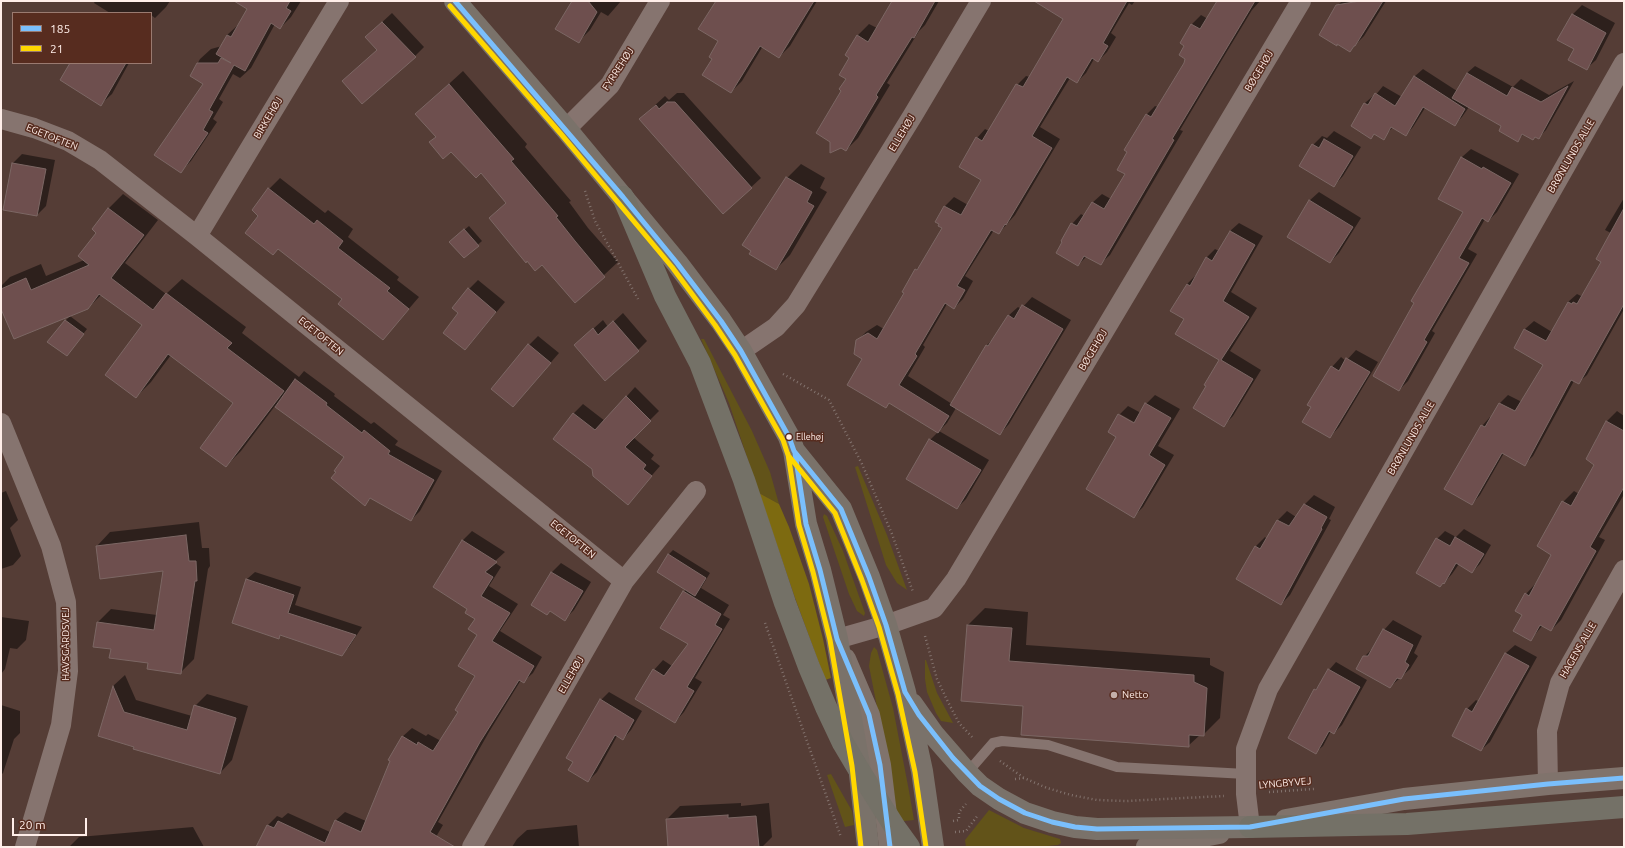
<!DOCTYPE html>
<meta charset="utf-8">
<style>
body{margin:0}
#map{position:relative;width:1625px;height:848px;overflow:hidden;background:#553d36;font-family:Ubuntu,sans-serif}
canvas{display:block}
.frame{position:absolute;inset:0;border:2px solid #ffeee9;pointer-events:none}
.legend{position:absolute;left:12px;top:12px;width:140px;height:52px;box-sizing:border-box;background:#572c1f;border:1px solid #9a7a70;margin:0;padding:5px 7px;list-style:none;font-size:12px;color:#ffeee9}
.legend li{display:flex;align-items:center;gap:8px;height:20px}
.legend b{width:20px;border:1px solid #9a7a70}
.scale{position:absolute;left:12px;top:818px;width:75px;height:18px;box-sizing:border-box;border:2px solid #ffeee9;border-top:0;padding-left:5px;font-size:12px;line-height:14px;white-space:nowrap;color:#ffeee9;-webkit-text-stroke:3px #572c1f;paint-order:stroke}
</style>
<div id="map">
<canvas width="1625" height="848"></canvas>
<div class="frame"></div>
<ul class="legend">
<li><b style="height:5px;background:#7abffc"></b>185</li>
<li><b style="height:5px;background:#ffd700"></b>21</li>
</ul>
<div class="scale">20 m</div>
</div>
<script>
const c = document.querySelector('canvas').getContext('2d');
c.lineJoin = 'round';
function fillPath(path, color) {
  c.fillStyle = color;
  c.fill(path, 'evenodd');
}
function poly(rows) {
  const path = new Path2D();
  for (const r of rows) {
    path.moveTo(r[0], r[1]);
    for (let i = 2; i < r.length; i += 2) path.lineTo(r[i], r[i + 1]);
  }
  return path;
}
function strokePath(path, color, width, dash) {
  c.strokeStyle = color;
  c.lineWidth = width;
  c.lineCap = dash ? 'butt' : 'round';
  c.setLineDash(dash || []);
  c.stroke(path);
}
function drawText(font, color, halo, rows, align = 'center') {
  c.font = font + ' Ubuntu,sans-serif';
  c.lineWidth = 3;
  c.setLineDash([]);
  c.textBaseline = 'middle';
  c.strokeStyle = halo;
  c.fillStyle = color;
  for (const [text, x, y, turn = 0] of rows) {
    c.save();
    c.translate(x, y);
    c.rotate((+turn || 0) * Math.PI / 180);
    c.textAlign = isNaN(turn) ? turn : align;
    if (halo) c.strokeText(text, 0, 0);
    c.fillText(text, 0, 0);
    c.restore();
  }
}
fillPath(poly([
 [701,339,704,339,752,431,770,472,779,504,759,493,729,403],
 [858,466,887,535,907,590,897,583,886,565,855,467],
 [824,514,827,516,843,551,865,613,864,616,857,611,849,594,823,517],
 [874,647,877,650,893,708,909,791,914,820,895,822,881,727,869,666,871,653],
 [925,660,926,660,937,693,952,721,953,723,941,721,936,713,927,692,925,679],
 [831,774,852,811,854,825,845,827,827,775],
 [989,810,1024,828,1060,839,1061,843,1058,845,1037,847,966,847,965,840]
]), '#625319');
fillPath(poly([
 [759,493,779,504,789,527,809,584,823,639,831,678,825,680,795,598]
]), '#7d6a10');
fillPath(poly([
 [95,1,170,1,166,7,155,18,151,15,151,13,110,13,94,3],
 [253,1,301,1,291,17,280,28,275,24,251,68,240,78,233,74,219,99,223,102,213,119,217,122,191,161,180,172,205,83,191,76,200,59,211,49,222,46,227,35,238,25,239,25],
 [573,1,621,1,608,16,601,12,590,30,578,42],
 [717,1,817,1,790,46,779,57,763,46,742,81,731,92,714,59,720,41],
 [893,1,939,1,925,25,919,31,887,83,890,85,858,138,846,150,843,90,847,79,851,58,857,36,869,24,877,28],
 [1078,1,1135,1,1132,5,1129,3,1111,33,1116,37,1107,52,1098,61,1094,59,1086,73,1077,82,1070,78,1040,127,1060,139,1015,215,999,233,994,230,965,276,973,281,963,299,954,308,947,304,923,345,925,347,908,376,952,404,987,345,996,336,1008,316,1018,307,1021,309,1032,297,1071,320,1009,424,1000,434,956,408,947,423,939,431,989,460,966,499,957,508,930,440,938,432,890,402,886,406,857,341,866,332,877,325,884,329,906,293,916,270,920,266,943,228,936,221,945,206,954,197,968,205,982,180,977,138,985,129,989,131,1017,85,1026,76,1030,77],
 [1218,1,1260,1,1252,10,1223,58,1180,130,1183,131,1110,255,1100,264,1087,256,1078,265,1072,224,1081,214,1084,216,1092,203,1102,194,1111,199,1126,174,1129,152,1146,115,1155,106,1158,107,1185,63,1186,46,1181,43,1192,24,1201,15,1208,19],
 [1342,1,1386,1,1364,36,1350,50,1338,43,1337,45,1337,6],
 [1582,5,1615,23,1596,60,1586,69,1576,49,1559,40,1573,14],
 [392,13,424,47,415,56,378,50,366,37],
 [75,63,129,63,112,94,101,104],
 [1475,66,1513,87,1521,79,1549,95,1574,81,1546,130,1538,138,1524,134,1517,140,1502,126,1469,107,1462,117,1454,125,1425,108,1413,127,1406,135,1393,127,1383,138,1375,133,1371,137,1352,126,1365,103,1373,96,1374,97,1383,86,1402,97,1415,76,1423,69,1457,91,1467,73],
 [463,71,527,144,525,147,571,201,569,202,588,228,618,262,575,302,542,264,490,218,507,202,481,172,451,150,431,142,437,136,416,114],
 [677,93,684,93,761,178,723,213,640,119,665,96,669,100],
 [1334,131,1361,147,1343,176,1334,186,1313,145,1322,136,1327,138],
 [1471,149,1519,174,1497,212,1488,221,1485,219,1468,249,1477,254,1432,331,1435,333,1408,381,1399,390,1465,212,1440,198,1462,157],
 [22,154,55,160,46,206,37,215,5,210,13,163],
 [801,164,825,178,820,188,827,192,790,255,776,269,744,245,787,178],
 [280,178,325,213,328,210,353,229,348,237,399,277,397,280,419,297,383,339,260,215,269,189],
 [1319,192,1361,218,1339,253,1330,262,1309,201],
 [123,194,158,220,125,263,166,294,182,279,246,327,242,333,299,377,304,371,335,394,334,396,371,424,374,422,398,441,395,445,442,471,420,511,411,520,372,497,364,505,345,457,275,406,241,451,226,466,235,403,171,355,151,382,136,397,143,325,102,294,88,308,1,306,1,286,10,277,41,264,46,276,84,260,108,209],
 [1624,198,1624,309,1587,375,1578,383,1574,381,1533,456,1525,464,1504,453,1480,495,1472,504,1482,426,1490,417,1492,418,1500,403,1508,395,1522,402,1544,365,1515,348,1525,329,1534,321,1552,332,1568,302,1577,294,1581,296,1583,294,1602,261,1611,233,1605,230],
 [1239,223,1263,236,1231,292,1257,308,1230,351,1261,370,1233,416,1224,425,1220,360,1186,319,1187,284,1196,275,1206,258,1215,249,1219,251,1230,231],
 [469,226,482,241,464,257,455,238],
 [478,280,505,302,465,349,460,313,469,289],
 [623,313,647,341,638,350,575,345,603,320,608,327],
 [70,316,87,329,67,355,65,321],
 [538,336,559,353,513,406,529,345],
 [1356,350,1378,362,1339,427,1330,437,1332,367,1341,357,1346,361],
 [635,387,659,411,633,437,654,455,651,459,660,466,628,503,593,469,554,439,574,413,583,404,605,421],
 [1155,395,1180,409,1158,446,1174,455,1143,507,1134,516,1117,437,1109,432,1119,415,1128,406,1141,413,1146,404],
 [1120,414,1139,425,1138,427,1120,416],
 [1617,411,1624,416,1624,497,1623,496,1599,537,1605,540,1561,620,1551,630,1543,625,1531,639,1524,614,1526,594,1536,583,1553,555,1538,546,1563,502,1574,491,1579,494,1595,465,1598,440,1596,439,1606,422],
 [6,491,18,520,10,528,21,556,13,565,1,569,1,493],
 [1314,495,1335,507,1329,519,1331,520,1290,595,1281,604,1237,579,1256,546,1265,537,1267,539,1278,520,1287,511,1296,517,1305,504],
 [199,522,202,548,209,548,210,566,208,569,194,659,180,673,112,648,98,622,111,609,157,615,164,570,100,578,97,546,110,532],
 [1464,529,1491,545,1480,564,1472,572,1459,564,1452,574,1444,583,1437,539,1445,531,1456,537],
 [472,531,505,552,494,562,501,567,489,586,518,604,500,631,542,657,533,673,523,682,521,680,489,732,438,822,443,825,430,847,257,847,268,825,277,816,282,818,288,813,330,832,335,821,345,812,366,821,402,737,412,728,426,736,428,734,441,741,459,712,477,676,478,634,476,619,468,609,435,587,463,540],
 [673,550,710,573,701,588,729,605,723,615,730,619,695,678,702,682,684,712,675,722,637,699,654,670,663,660,672,666,689,644,684,592,686,589,668,555],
 [561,563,591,582,574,610,565,619,550,611,547,614,551,573],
 [255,572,301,587,295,605,362,627,349,647,341,655,281,635,278,638,233,622,247,579],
 [985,608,1028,612,1026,645,1210,658,1210,665,1224,672,1220,718,1203,735,1200,735,1188,746,1024,705,968,625],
 [1,617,29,621,26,640,17,649,10,648,5,669,1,674],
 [1393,620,1422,636,1414,653,1418,656,1410,669,1390,687,1364,657,1374,647,1384,630],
 [1515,645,1537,657,1490,742,1481,750,1467,709,1476,700,1479,702,1506,653],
 [1336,662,1367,680,1342,725,1334,733,1331,731,1323,746,1315,753,1315,690,1321,683,1329,670],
 [125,675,136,700,192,716,195,706,207,694,248,706,232,760,220,773,99,736,113,686],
 [609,692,642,711,631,730,623,739,617,736,597,772,588,781,574,761,601,700],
 [1,705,20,711,20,733,14,739,3,773,1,775],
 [741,803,741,806,769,803,772,837,762,847,669,847,667,819,680,806],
 [577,825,579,847,512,847,517,839,527,830],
 [193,827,204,847,69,847,79,837]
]), '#0007');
const building = poly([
 [234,1,290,1,286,8,291,11,280,29,271,23,245,71,234,65,209,110,213,112,203,130,208,133,181,173,154,155,203,84,190,76,197,63,218,63,221,58,231,63,216,54,227,35,231,37,247,9,234,1],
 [572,1,588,1,597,12,579,43,555,29,572,1],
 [716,1,814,1,779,58,760,46,731,93,702,75,712,59,709,57,718,41,698,29,716,1],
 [892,1,935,1,914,38,912,37,876,95,878,97,846,151,841,148,830,153,830,142,816,133,841,91,839,89,846,79,839,75,849,58,845,55,857,35,868,42,892,1],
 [1034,1,1127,1,1103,43,1108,46,1098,62,1092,58,1077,83,1067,77,1032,136,1052,148,1006,225,1005,224,999,234,991,230,957,286,965,290,954,309,945,303,915,354,917,356,899,385,949,416,938,433,889,403,886,408,847,385,862,359,854,354,856,340,868,333,877,339,904,293,902,292,915,269,917,270,942,228,938,226,939,224,935,222,944,206,961,215,981,180,959,167,976,137,982,141,1016,84,1023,87,1063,19,1034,1],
 [1217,1,1255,1,1172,139,1174,140,1101,265,1084,256,1078,266,1056,253,1062,242,1061,241,1071,223,1077,226,1092,202,1104,209,1125,174,1117,170,1127,152,1124,150,1146,114,1151,117,1184,63,1185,59,1179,55,1184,46,1180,43,1191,24,1200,29,1217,1],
 [1360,1,1383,1,1355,46,1354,46,1350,52,1337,44,1337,46,1319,35,1336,5,1360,1],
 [1572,14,1606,33,1587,70,1568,60,1574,49,1557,40,1572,14],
 [382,22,416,57,362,104,342,81,377,50,365,37,382,22],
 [70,63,126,63,101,106,60,80,70,63],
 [1467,73,1507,96,1512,87,1541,102,1568,86,1539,139,1535,137,1533,140,1522,134,1518,142,1499,131,1501,126,1452,98,1467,73],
 [1414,76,1465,109,1455,126,1423,107,1406,136,1391,127,1384,140,1374,134,1371,139,1351,126,1364,103,1368,105,1375,93,1395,106,1414,76],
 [449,84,514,159,511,161,558,216,556,217,575,241,605,277,575,303,542,265,535,271,527,261,526,263,489,218,506,203,481,173,476,178,451,152,443,159,429,142,436,137,415,114,449,84],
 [667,102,675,102,752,188,723,214,639,119,656,105,659,109,667,102],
 [1324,139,1353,156,1334,187,1299,166,1312,144,1319,148,1324,139],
 [1461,157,1482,169,1483,167,1511,183,1488,222,1482,218,1459,258,1469,263,1424,340,1427,342,1399,391,1373,376,1414,303,1411,301,1463,212,1438,199,1461,157],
 [12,163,46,169,37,216,3,210,12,163],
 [786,177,812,192,807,202,814,206,776,270,749,254,751,251,742,245,786,177],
 [268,188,314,224,317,220,343,241,338,248,390,288,387,291,409,309,383,340,338,304,342,299,278,249,273,255,245,233,258,216,252,210,268,188],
 [1309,200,1353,227,1330,263,1287,237,1309,200],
 [108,208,144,235,111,278,153,310,166,293,232,343,227,348,284,391,226,467,200,448,233,403,168,354,136,398,105,375,142,325,99,294,88,309,14,339,1,309,1,289,26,278,31,290,89,265,78,256,96,233,92,229,108,208],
 [1624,208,1624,304,1579,384,1571,380,1525,466,1502,453,1472,505,1444,489,1481,425,1485,427,1499,403,1515,411,1543,365,1514,348,1524,329,1546,341,1568,302,1572,304,1573,302,1577,304,1601,262,1596,259,1624,208],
 [464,229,479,246,464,258,449,242,464,229],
 [1230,231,1255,245,1223,301,1249,317,1221,360,1253,379,1224,427,1193,408,1206,386,1204,385,1219,360,1175,334,1184,319,1170,311,1187,284,1190,286,1206,257,1212,261,1230,231],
 [468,288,496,312,465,350,443,333,458,313,452,308,468,288],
 [1022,305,1063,329,1000,435,950,405,986,345,988,346,1008,315,1014,319,1022,305],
 [65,320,84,334,67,356,47,342,65,320],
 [613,321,639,351,605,381,574,345,593,328,598,335,613,321],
 [528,344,551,363,513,407,491,389,528,344],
 [1346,358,1370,372,1330,438,1302,422,1311,407,1307,405,1331,366,1339,371,1346,358],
 [295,379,327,403,326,405,362,433,364,430,390,451,388,454,434,480,411,521,370,498,365,506,331,478,336,472,334,471,344,457,275,407,295,379],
 [626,396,651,421,625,447,646,465,643,469,652,476,628,505,593,476,592,469,553,439,573,413,595,430,626,396],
 [1145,403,1171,418,1149,455,1165,465,1134,518,1086,489,1116,437,1108,432,1118,414,1134,423,1145,403],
 [1606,421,1624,431,1624,487,1590,547,1596,551,1551,631,1540,625,1531,641,1513,631,1522,615,1515,611,1525,593,1529,596,1551,555,1537,546,1562,501,1571,506,1594,465,1586,459,1606,421],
 [929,439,981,470,957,509,906,479,929,439],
 [1304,504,1327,517,1321,528,1322,529,1281,605,1236,579,1255,546,1260,549,1277,520,1289,526,1304,504],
 [186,535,189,561,196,561,197,581,195,581,181,674,147,669,148,663,109,658,111,649,93,647,97,622,154,630,163,571,100,579,96,546,186,535],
 [1455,537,1484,554,1472,573,1456,563,1444,584,1443,583,1440,587,1416,573,1436,538,1450,546,1455,537],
 [462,540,497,562,485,572,493,577,481,596,510,613,492,641,534,666,524,683,519,680,509,696,480,742,430,832,455,847,256,847,267,825,274,828,278,821,325,843,335,820,361,832,390,761,388,760,402,736,417,745,418,742,433,751,458,712,455,710,475,676,458,666,477,635,468,629,475,619,465,613,467,609,433,587,462,540],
 [668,554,706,578,695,596,657,572,668,554],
 [551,572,583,591,565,621,550,611,547,615,531,605,551,572],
 [246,579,294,595,288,613,356,635,342,656,280,635,279,639,232,623,246,579],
 [683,591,721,614,715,625,722,629,687,687,694,691,675,723,635,699,653,669,664,676,688,644,660,628,683,591],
 [967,625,1012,628,1009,661,1194,675,1194,682,1207,688,1204,736,1189,735,1189,747,1021,735,1023,706,961,701,967,625],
 [1383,629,1413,645,1405,662,1409,665,1401,679,1397,678,1390,688,1356,669,1363,656,1368,656,1383,629],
 [1505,653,1529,666,1481,751,1452,736,1466,708,1472,712,1505,653],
 [1328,669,1360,687,1334,734,1329,731,1316,754,1288,738,1314,689,1316,690,1328,669],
 [113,686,124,712,187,730,194,705,236,718,220,774,133,749,134,747,98,736,113,686],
 [600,699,634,720,623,740,615,735,588,782,568,770,573,762,566,758,600,699],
 [728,815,728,818,756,816,759,847,668,847,666,819,728,815]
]);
fillPath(building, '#6e4f4e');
strokePath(building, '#7c6764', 1);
strokePath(poly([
 [585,191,595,221,638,299],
 [783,374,829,400,862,464,892,534,913,592],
 [765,623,841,837],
 [925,636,937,679,948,702,959,723,973,738],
 [1000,761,1024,778],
 [1015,779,1024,778,1047,788,1071,795,1097,800,1126,801,1224,796],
 [1269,792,1314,789],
 [953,821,959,820,959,812,966,804],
 [955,832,966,831,978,815]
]), '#83736e', 2.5, [1, 3]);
strokePath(poly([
 [967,773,993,743,1002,741,1048,745,1117,767,1246,774]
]), '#86746f', 10);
strokePath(poly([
 [1,119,34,128,68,141,100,160,197,236,624,581],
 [566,129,610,85,660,1],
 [197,236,339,1],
 [741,351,776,327,796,305,913,115,981,1],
 [1,423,51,546,66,602,68,671,61,725,25,847],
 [837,639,886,625,934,608,956,579,1301,1],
 [1548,784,1547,731,1560,683,1624,570],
 [1250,827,1246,794,1246,749,1268,689,1624,63],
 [472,847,624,581,696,491]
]), '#86746f', 20);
strokePath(poly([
 [845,659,869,715,880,765,890,847],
 [1286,820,1404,799,1548,784,1624,778],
 [1147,847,1219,833]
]), '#80736c', 22);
strokePath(poly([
 [455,1,566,129,677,263,721,321,741,351,789,437,794,451,806,524,820,570,837,639,859,765,868,847],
 [795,452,841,509,869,577,886,625,905,692,922,771,933,847],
 [912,704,934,735,967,773,980,786,999,799,1025,813,1052,822,1075,827,1097,829,1250,827]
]), '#7a726a', 22);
strokePath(poly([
 [623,197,665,296,700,363,744,480,785,603,809,667,826,707,843,743,859,770,896,829,909,847],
 [1250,827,1407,824,1624,807]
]), '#747167', 22);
strokePath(poly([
 [455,1,623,197,677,263,721,321,741,351,789,437,794,451,841,509,869,577,886,625,905,692,919,715,953,758,980,786,999,799,1025,813,1052,822,1075,827,1097,829,1250,827,1404,799,1548,784,1624,778],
 [795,453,806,524,820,570,837,639,869,715,880,765,890,847]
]), '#7abffc', 5);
strokePath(poly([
 [450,6,561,134,672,267,715,325,735,355,783,440,788,455,835,513,862,580,879,627,898,694,915,772,926,847],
 [788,454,799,525,813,572,830,640,852,766,861,847]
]), '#ffd700', 5);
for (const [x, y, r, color] of [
 [789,437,3.5,"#ffeee9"],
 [1114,695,4,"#c4b0aa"]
]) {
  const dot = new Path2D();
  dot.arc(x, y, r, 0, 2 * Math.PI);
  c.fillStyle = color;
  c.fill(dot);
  strokePath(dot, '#572c1f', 1.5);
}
drawText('9px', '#ffeee9', '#572c1f', [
 ["Ellehøj",796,437]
], 'left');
drawText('10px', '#ffeee9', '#572c1f', [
 ["FYRREHØJ",618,69,-57],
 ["BØGEHØJ",1259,71,-59],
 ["BIRKEHØJ",268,118,-59],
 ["ELLEHØJ",902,133,-59],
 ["EGETOFTEN",52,137,22],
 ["BRØNLUNDS ALLE",1571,156,-60],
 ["EGETOFTEN",321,336,39],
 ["BØGEHØJ",1093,350,-59],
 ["BRØNLUNDS ALLE",1411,438,-60],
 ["EGETOFTEN",573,539,39],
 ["HAVSGÅRDSVEJ",66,644,-90],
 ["HAGENS ALLE",1578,650,-60],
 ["ELLEHØJ",571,675,-60],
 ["LYNGBYVEJ",1285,783,-5]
]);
drawText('10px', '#ffeee9', '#572c1f', [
 ["Netto",1122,695]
], 'left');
</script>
